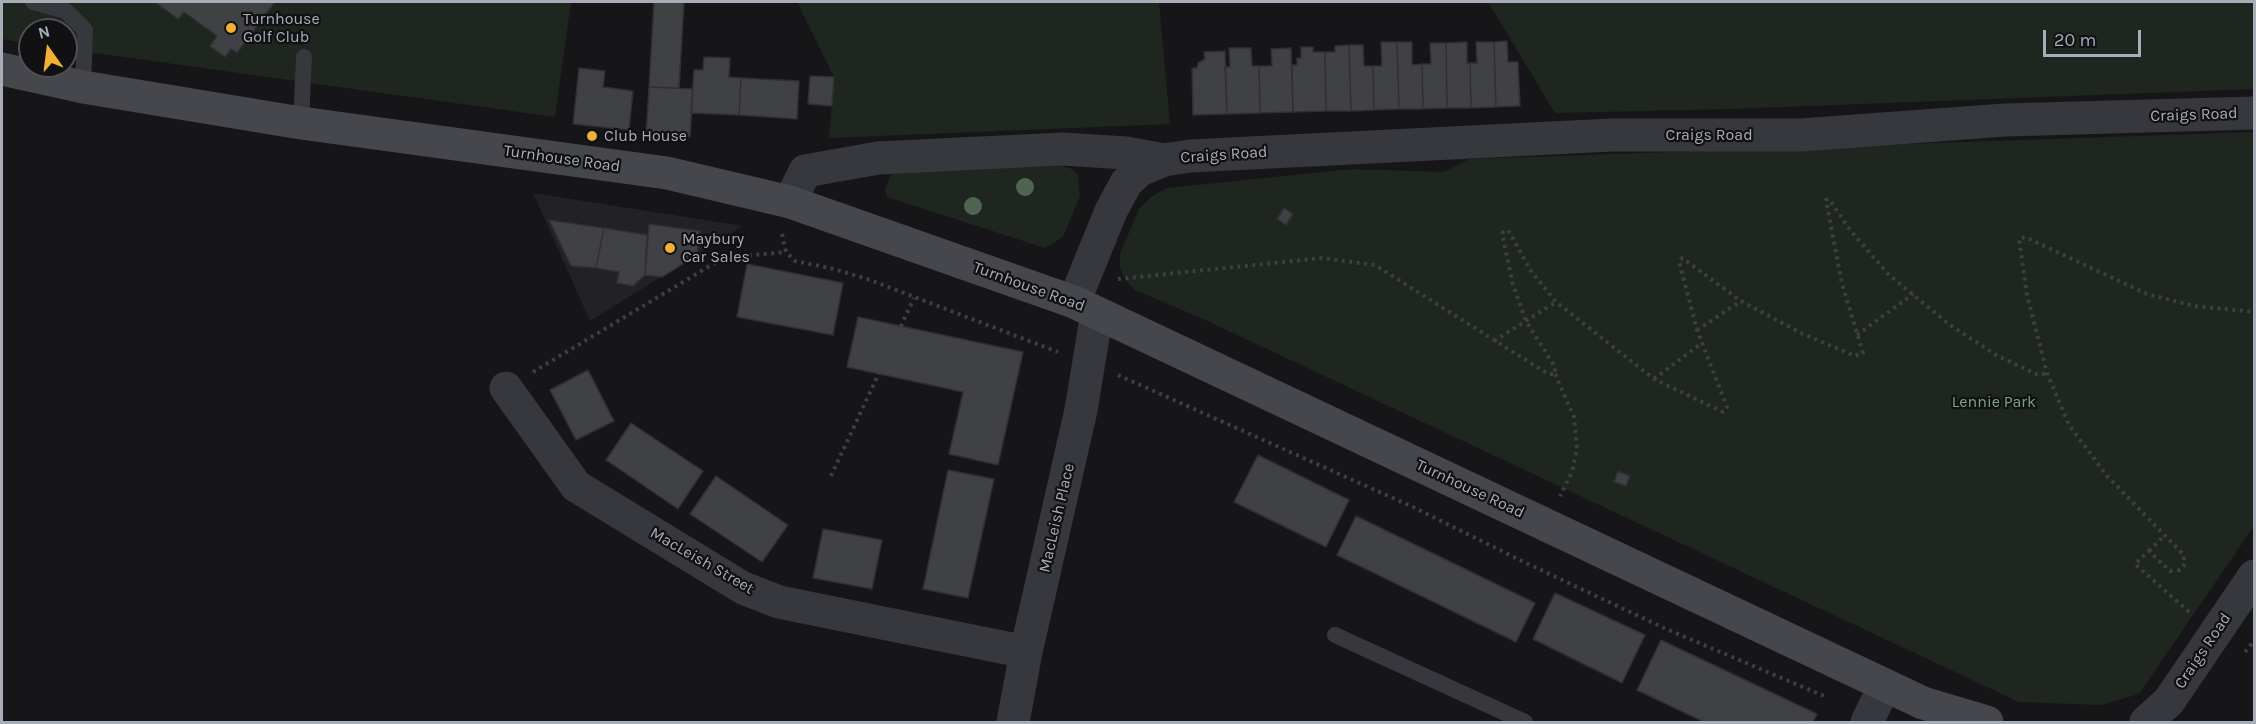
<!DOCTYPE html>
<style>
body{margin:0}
#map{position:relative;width:2256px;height:724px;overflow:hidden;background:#161618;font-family:Karla,sans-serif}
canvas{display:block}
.frame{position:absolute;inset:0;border:3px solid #a8adb8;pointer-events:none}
.north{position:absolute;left:18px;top:18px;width:60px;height:60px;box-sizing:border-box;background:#111113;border:2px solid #4d4f55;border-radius:50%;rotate:346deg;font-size:16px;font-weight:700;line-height:24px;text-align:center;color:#a8adb8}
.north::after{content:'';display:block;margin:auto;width:21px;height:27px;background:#f2b134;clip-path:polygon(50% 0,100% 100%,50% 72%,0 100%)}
.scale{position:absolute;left:2043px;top:30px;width:98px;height:27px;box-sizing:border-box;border:3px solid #a8adb8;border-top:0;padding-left:8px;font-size:18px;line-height:21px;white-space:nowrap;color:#a8adb8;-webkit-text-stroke:4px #111113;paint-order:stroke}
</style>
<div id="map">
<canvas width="2256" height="724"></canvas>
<div class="frame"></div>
<div class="north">N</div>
<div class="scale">20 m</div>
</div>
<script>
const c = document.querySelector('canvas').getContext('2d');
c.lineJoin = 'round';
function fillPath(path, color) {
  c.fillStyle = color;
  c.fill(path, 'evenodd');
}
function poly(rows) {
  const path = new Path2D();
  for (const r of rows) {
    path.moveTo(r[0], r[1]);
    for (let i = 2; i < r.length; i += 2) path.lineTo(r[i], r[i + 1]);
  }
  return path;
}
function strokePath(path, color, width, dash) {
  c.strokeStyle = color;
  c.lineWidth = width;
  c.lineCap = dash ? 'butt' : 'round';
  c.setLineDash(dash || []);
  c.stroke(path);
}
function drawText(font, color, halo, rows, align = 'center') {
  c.font = font + ' Karla,sans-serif';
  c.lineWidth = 4.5;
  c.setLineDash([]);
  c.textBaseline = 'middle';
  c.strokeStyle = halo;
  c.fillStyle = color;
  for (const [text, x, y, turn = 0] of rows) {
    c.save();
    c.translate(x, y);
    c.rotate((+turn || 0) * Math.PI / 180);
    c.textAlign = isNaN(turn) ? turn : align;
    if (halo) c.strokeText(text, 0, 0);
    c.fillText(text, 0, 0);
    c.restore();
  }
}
fillPath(poly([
 [533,193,743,226,590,321]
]), '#222225');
fillPath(poly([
 [2,2,571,2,555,117,66,49,66,30,30,30,30,44,8,40,2,39],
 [797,2,1161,2,1159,3,1170,124,829,138,834,77],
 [1488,2,2254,2,2254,89,1730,109,1555,113],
 [2254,132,2254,526,2139,694,2101,705,2019,702,1201,318,1135,290,1126,281,1120,269,1120,254,1139,209,1152,196,1167,188,1352,169,1444,172,1469,159],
 [1061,166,1072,169,1078,175,1080,196,1063,237,1045,248,887,197,885,189,892,172]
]), '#1e261f');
const building = poly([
 [155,2,275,2,237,53,231,49,225,57,210,46,217,36,184,12,178,19,155,2],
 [654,2,684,2,679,88,649,87,654,2],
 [1507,41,1508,62,1518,62,1520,106,1496,107,1494,42,1507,41],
 [1381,42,1397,42,1399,109,1374,110,1373,66,1382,66,1381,42],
 [1397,42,1412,42,1412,65,1422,64,1423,109,1399,109,1397,42],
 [1467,42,1467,63,1470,63,1471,108,1447,108,1446,43,1467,42],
 [1476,42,1494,42,1496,107,1471,108,1470,63,1477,63,1476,42],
 [1430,43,1446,43,1447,108,1423,109,1422,64,1431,64,1430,43],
 [1349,45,1351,111,1326,111,1325,52,1335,52,1335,46,1349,45],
 [1349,45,1363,45,1364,66,1373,66,1374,110,1351,111,1349,45],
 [1301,47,1313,47,1313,52,1325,52,1326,111,1293,112,1292,65,1297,65,1297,58,1301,58,1301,47],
 [1229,48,1251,48,1252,66,1259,66,1260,113,1227,114,1225,67,1230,67,1229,48],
 [1291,48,1293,112,1260,113,1259,66,1272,66,1271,49,1291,48],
 [1225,51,1227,114,1193,115,1192,68,1197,68,1198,63,1205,59,1204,52,1225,51],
 [704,57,730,58,729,77,741,78,739,115,691,113,694,70,703,70,704,57],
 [579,68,605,71,603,87,633,91,629,130,573,124,579,68],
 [810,76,834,77,832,106,808,104,810,76],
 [741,78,799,81,797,119,739,115,741,78],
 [649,87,693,89,690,137,646,135,649,87],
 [1284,208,1293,214,1286,225,1277,219,1284,208],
 [549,220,604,228,596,268,571,266,549,220],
 [649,224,700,231,697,255,662,277,645,275,649,224],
 [604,228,647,235,645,275,633,286,617,283,619,272,596,268,604,228],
 [747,264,843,283,833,335,737,317,747,264],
 [858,317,1023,352,998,465,949,454,963,392,847,367,858,317],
 [588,370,614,421,576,440,550,390,588,370],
 [631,423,703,471,678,509,606,460,631,423],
 [1258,455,1349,500,1326,547,1234,502,1258,455],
 [948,470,994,479,968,598,923,589,948,470],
 [1618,471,1630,476,1626,486,1614,482,1618,471],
 [716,476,788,525,762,562,690,514,716,476],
 [1356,516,1535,603,1516,642,1337,555,1356,516],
 [823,529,882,540,872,589,813,578,823,529],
 [1555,593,1645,635,1622,683,1533,639,1555,593],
 [1661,640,1817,714,1813,722,1704,722,1637,690,1661,640]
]);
fillPath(building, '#404145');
strokePath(building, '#303034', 1.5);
strokePath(poly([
 [782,234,786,252,795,261,834,269,870,280,1058,352],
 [1118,279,1322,258,1375,265,1548,374,1555,374,1555,367,1526,321,1513,285,1502,233,1508,230,1531,271,1556,302,1654,379,1723,412,1727,407,1697,330,1679,261,1682,258,1741,301,1803,334,1855,356,1863,353,1842,284,1826,200,1829,199,1850,230,1888,274,1950,325,1996,355,2038,375,2047,373],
 [1697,330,1741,301],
 [1857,335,1913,294],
 [1494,341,1556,302],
 [533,372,723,258,786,252],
 [1555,374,1574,417,1577,449,1572,472,1560,496],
 [1118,375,1413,507,1524,562,1664,628,1824,696],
 [1654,379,1702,343],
 [831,476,914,298],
 [2149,551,2164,536],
 [2189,612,2135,564,2149,551,2170,571,2180,570,2185,564,2183,554,2107,476,2069,425,2047,373,2027,295,2019,239,2025,237,2147,294,2194,306,2254,312],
 [2245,652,2254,641]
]), '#3d3f44', 4, [3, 4.5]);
strokePath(poly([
 [33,2,66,11,85,30,83,87],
 [301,123,304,57],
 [1335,635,1525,722]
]), '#37383d', 16);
strokePath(poly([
 [790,202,805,171,878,158,1063,149,1126,153,1164,160],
 [1074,302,1111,211,1126,183,1140,170,1164,160,1190,156,1612,135,1801,135,2005,120,2254,113],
 [506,388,576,486,743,588,779,602,1026,652],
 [1013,722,1026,652,1081,410,1097,313],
 [1867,722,1885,685],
 [2146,722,2169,701,2254,576]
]), '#37383d', 33);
strokePath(poly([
 [2,69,83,87,301,123,667,173,790,202,1074,302,1923,703,1987,722]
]), '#45474d', 33);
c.fillStyle = '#506452';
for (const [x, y] of [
 [1025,187],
 [973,206]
]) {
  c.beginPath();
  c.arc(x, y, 9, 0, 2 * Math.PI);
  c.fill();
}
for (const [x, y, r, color] of [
 [231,28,6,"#f2b134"],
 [592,136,6,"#f2b134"],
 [670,248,6,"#f2b134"]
]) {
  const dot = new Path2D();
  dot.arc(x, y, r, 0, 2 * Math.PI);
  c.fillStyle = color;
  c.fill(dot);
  strokePath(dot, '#111113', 2);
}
drawText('16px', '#a8adb8', '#111113', [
 ["Turnhouse",243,19],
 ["Golf Club",243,37],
 ["Club House",604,136],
 ["Maybury",682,239],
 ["Car Sales",682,257]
], 'left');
drawText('16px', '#a8adb8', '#111113', [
 ["Craigs Road",2194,115,-2],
 ["Craigs Road",1709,135],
 ["Craigs Road",1224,155,-4],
 ["Turnhouse Road",562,159,8],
 ["Turnhouse Road",1029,287,20],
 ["Turnhouse Road",1470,489,25],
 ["MacLeish Place",1057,518,-77],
 ["MacLeish Street",702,561,30],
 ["Craigs Road",2203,651,-56]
]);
drawText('16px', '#7fa381', '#111113', [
 ["Lennie Park",1994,402]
]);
</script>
